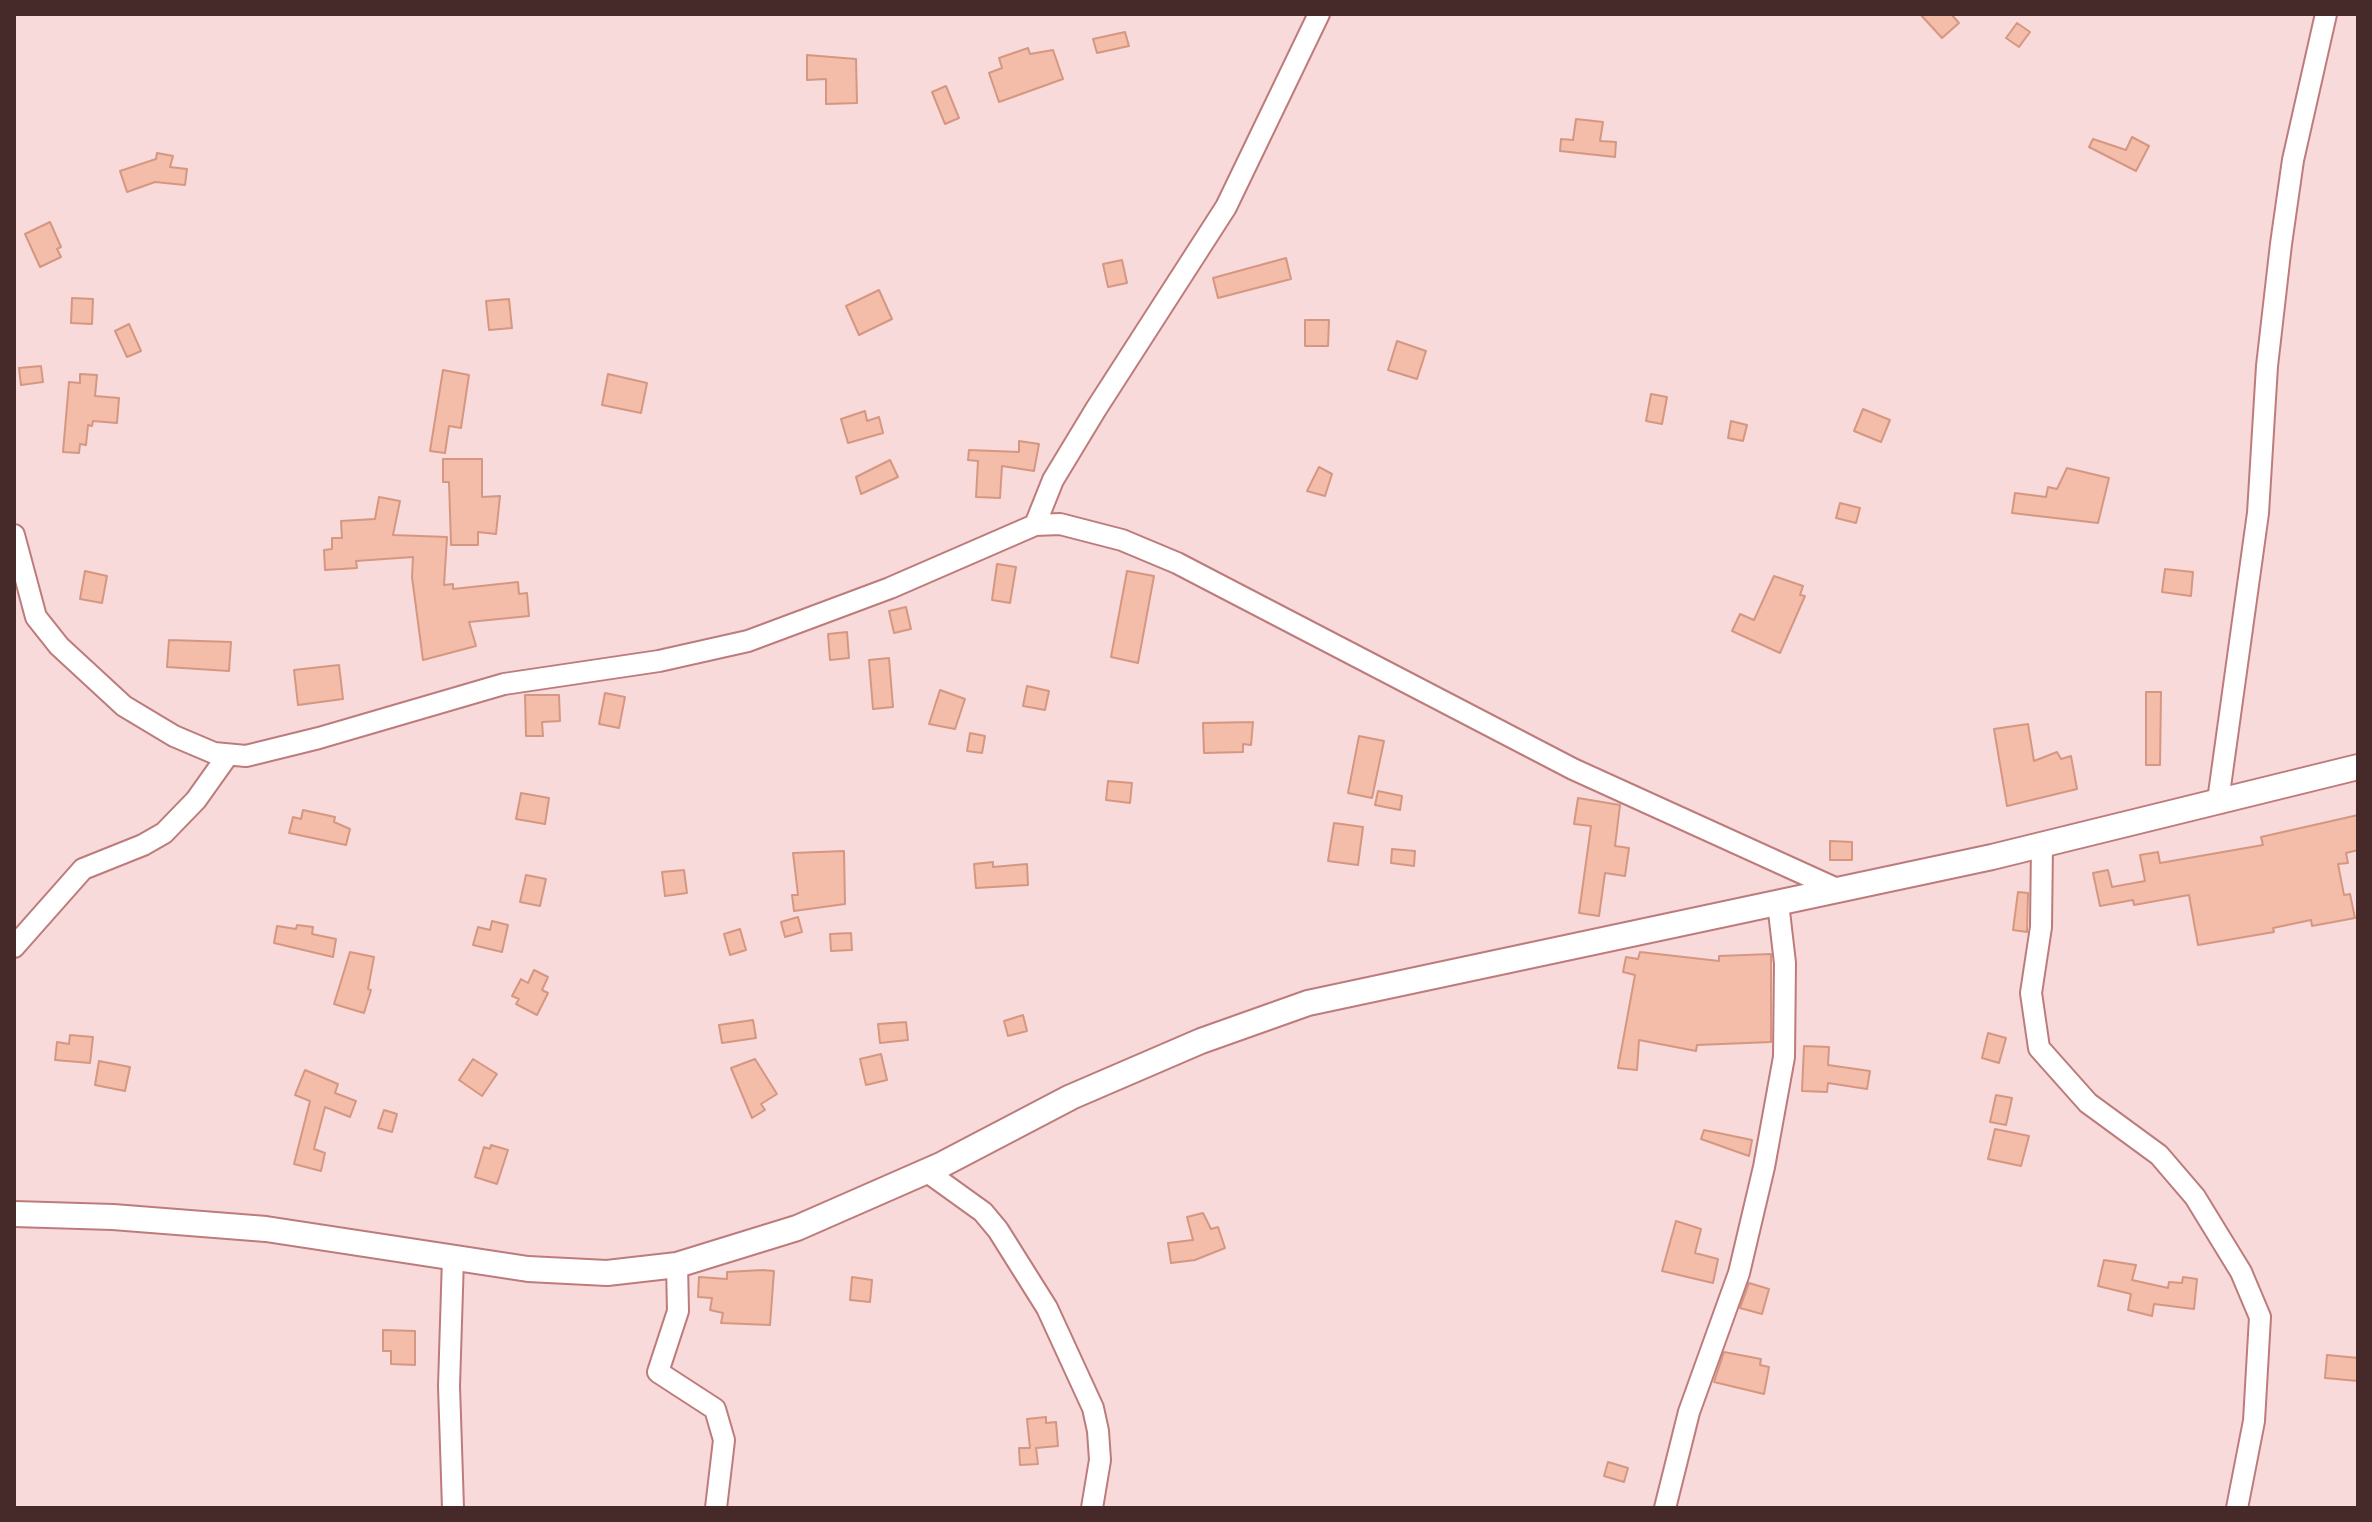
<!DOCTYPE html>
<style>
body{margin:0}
#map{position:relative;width:2372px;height:1522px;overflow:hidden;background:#f7dad9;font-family:Lato,sans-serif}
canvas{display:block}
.frame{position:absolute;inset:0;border:16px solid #452a29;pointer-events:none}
</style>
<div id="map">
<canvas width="2372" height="1522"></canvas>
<div class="frame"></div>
</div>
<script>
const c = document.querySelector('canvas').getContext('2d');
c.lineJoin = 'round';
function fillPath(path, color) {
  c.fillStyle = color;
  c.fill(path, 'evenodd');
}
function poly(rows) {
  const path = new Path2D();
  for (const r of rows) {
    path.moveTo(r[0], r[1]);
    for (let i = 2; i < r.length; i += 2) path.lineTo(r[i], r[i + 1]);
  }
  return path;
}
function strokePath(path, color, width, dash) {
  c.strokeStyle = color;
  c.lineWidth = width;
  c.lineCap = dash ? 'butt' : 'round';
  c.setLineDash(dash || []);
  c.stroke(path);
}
const building = poly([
 [1920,14,1951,14,1959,23,1942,38,1920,14],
 [2017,23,2030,32,2019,47,2006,38,2017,23],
 [1125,32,1129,46,1097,53,1093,39,1125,32],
 [1028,48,1030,54,1053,50,1063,79,999,102,989,73,1002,68,999,58,1028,48],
 [807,55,856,59,857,103,826,104,826,79,807,80,807,55],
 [946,86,959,118,945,124,932,92,946,86],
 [1576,119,1603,122,1600,141,1616,142,1615,157,1560,151,1561,139,1573,140,1576,119],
 [2132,137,2149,146,2136,171,2089,147,2093,139,2126,150,2132,137],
 [157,153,173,156,170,167,187,169,185,185,155,182,127,192,120,171,156,159,157,153],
 [50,222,61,247,57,249,61,257,40,267,25,234,50,222],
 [1286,258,1291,279,1218,298,1213,278,1286,258],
 [1122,260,1127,283,1108,287,1103,264,1122,260],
 [879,290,892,319,859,335,846,306,879,290],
 [72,298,93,299,92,324,71,323,72,298],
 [509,299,512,328,489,330,486,301,509,299],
 [1305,320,1329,320,1328,346,1305,346,1305,320],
 [129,324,141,351,127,357,115,331,129,324],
 [1397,341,1426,351,1417,379,1388,370,1397,341],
 [41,366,43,382,21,385,19,368,41,366],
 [443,370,469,375,461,428,449,426,445,453,430,451,443,370],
 [80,374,97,375,95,396,119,398,117,423,93,421,92,426,88,425,86,445,80,444,79,453,63,452,69,382,80,383,80,374],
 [608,374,647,383,641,413,602,405,608,374],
 [1651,394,1667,397,1662,424,1646,421,1651,394],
 [1863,409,1890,420,1881,442,1854,431,1863,409],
 [865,411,867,421,879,417,883,433,848,443,841,419,865,411],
 [1731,421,1747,425,1743,441,1728,438,1731,421],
 [1019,441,1039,444,1034,471,1002,466,1000,498,976,497,978,461,968,460,969,450,1019,452,1019,441],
 [443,459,482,459,482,497,500,496,496,534,478,532,478,545,451,545,449,482,443,482,443,459],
 [890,460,898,477,861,494,856,477,890,460],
 [1319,467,1332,474,1325,496,1307,491,1319,467],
 [2067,468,2109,478,2098,523,2012,513,2015,493,2046,497,2048,487,2057,489,2067,468],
 [379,497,400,501,393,535,447,537,444,585,453,584,453,589,518,582,519,594,527,593,529,616,469,622,476,646,423,660,412,577,413,557,356,561,357,568,325,570,324,550,332,549,332,538,342,538,341,521,375,519,379,497],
 [1840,503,1860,508,1856,523,1836,518,1840,503],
 [997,564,1016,567,1010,603,992,600,997,564],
 [2165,569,2193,572,2191,596,2162,592,2165,569],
 [85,571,107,576,102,603,80,599,85,571],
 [1127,571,1154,576,1138,663,1111,657,1127,571],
 [1774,576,1803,586,1800,595,1805,596,1780,653,1732,631,1740,614,1754,620,1774,576],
 [906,607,911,629,894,633,889,611,906,607],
 [847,632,849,658,830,660,828,634,847,632],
 [169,640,231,642,229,671,167,667,169,640],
 [889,658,893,707,873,709,869,660,889,658],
 [339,665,343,699,298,705,294,670,339,665],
 [1027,686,1049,691,1045,710,1023,706,1027,686],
 [940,690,965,699,955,729,929,724,940,690],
 [2146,692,2161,692,2160,765,2146,765,2146,692],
 [605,693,625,697,619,728,599,724,605,693],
 [525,695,559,695,560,721,542,722,543,736,526,736,525,695],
 [1253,722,1251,745,1243,744,1243,752,1204,753,1203,723,1253,722],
 [2028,724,2034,761,2057,752,2061,759,2071,756,2077,789,2007,806,1994,729,2028,724],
 [970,733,985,736,982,753,967,751,970,733],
 [1359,736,1384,741,1372,798,1348,793,1359,736],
 [1108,781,1132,783,1130,803,1106,800,1108,781],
 [1378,791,1402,796,1400,810,1375,805,1378,791],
 [521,793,549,798,545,824,516,819,521,793],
 [1578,798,1620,805,1615,846,1629,848,1625,876,1605,873,1599,916,1579,913,1591,826,1574,824,1578,798],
 [303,810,335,817,334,822,350,829,346,845,289,833,293,817,301,819,303,810],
 [2358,815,2358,850,2346,853,2348,863,2338,864,2344,895,2350,894,2355,918,2312,926,2311,920,2273,928,2274,932,2198,945,2189,895,2134,905,2133,900,2100,906,2093,873,2108,870,2112,887,2145,881,2140,855,2158,852,2160,863,2263,845,2261,837,2358,815],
 [1334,823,1363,827,1358,865,1328,861,1334,823],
 [1830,841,1852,842,1852,860,1830,860,1830,841],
 [1392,849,1415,851,1414,866,1391,863,1392,849],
 [844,851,845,904,794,911,792,895,798,895,793,853,844,851],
 [993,862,993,867,1027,864,1028,885,976,888,974,864,993,862],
 [684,870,687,893,665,896,662,872,684,870],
 [526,875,546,879,540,906,520,902,526,875],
 [2018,892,2028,893,2027,932,2013,930,2018,892],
 [798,917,802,932,785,937,781,922,798,917],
 [492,921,508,925,502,952,473,945,478,927,490,930,492,921],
 [297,925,313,927,312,934,336,939,333,957,274,943,277,926,296,929,297,925],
 [740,929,746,950,730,955,724,934,740,929],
 [851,933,852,950,831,951,830,934,851,933],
 [350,952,374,957,368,989,371,990,364,1013,334,1004,350,952],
 [1640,952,1719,961,1719,956,1771,954,1771,1042,1697,1045,1696,1051,1639,1040,1637,1070,1618,1068,1635,975,1623,972,1626,957,1638,959,1640,952],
 [534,970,548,977,542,990,548,993,537,1015,516,1004,519,999,512,996,521,979,528,983,534,970],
 [1023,1015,1027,1031,1008,1036,1004,1021,1023,1015],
 [753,1020,756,1038,722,1043,719,1025,753,1020],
 [906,1022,908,1040,880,1043,878,1024,906,1022],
 [1988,1033,2006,1038,1999,1063,1982,1058,1988,1033],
 [70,1035,93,1037,90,1063,55,1060,57,1042,69,1044,70,1035],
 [1804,1046,1829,1047,1828,1065,1870,1071,1867,1089,1828,1083,1827,1092,1802,1091,1804,1046],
 [881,1054,887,1080,866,1085,860,1059,881,1054],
 [473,1059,497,1074,482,1096,459,1080,473,1059],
 [755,1059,777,1094,761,1104,765,1110,752,1118,731,1068,755,1059],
 [99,1061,130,1067,125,1091,95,1085,99,1061],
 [305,1070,338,1084,335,1093,356,1101,350,1117,325,1107,314,1149,325,1153,321,1171,294,1164,310,1101,295,1095,305,1070],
 [1996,1095,2012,1098,2006,1125,1990,1122,1996,1095],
 [384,1110,397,1114,392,1132,378,1128,384,1110],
 [1995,1129,2029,1136,2021,1166,1988,1159,1995,1129],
 [1704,1130,1752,1140,1749,1156,1701,1139,1704,1130],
 [491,1145,508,1150,497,1184,475,1177,484,1147,490,1149,491,1145],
 [1203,1213,1211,1229,1218,1227,1225,1248,1195,1260,1171,1263,1168,1243,1193,1240,1187,1217,1203,1213],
 [1676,1221,1701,1229,1695,1253,1718,1259,1713,1283,1662,1271,1676,1221],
 [2104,1260,2136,1265,2132,1280,2168,1288,2169,1282,2182,1283,2183,1277,2197,1279,2194,1309,2154,1304,2152,1316,2128,1310,2131,1294,2098,1286,2104,1260],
 [762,1270,774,1271,770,1325,721,1323,723,1313,710,1310,712,1298,698,1297,699,1277,727,1279,727,1272,762,1270],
 [852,1277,872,1280,870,1302,850,1300,852,1277],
 [1749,1283,1769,1289,1762,1314,1740,1308,1749,1283],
 [383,1330,415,1331,415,1365,391,1364,391,1351,383,1351,383,1330],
 [1724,1352,1761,1359,1760,1365,1769,1367,1764,1394,1714,1382,1724,1352],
 [2327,1355,2358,1358,2358,1381,2325,1378,2327,1355],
 [1046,1417,1046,1423,1056,1422,1058,1446,1036,1448,1038,1464,1020,1465,1019,1448,1030,1448,1027,1419,1046,1417],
 [1608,1462,1628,1468,1624,1482,1604,1476,1608,1462]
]);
fillPath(building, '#f3bdaa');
strokePath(building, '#d59781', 2);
const minor = poly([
 [1035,525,1053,480,1096,409,1226,207,1319,14],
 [14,535,36,617,59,646,124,706,174,736,214,753,246,756,319,738,504,684,659,661,748,641,890,588,1035,525,1060,524,1122,540,1177,563,1573,769,1837,889],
 [2218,801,2258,513,2267,366,2281,244,2293,160,2326,14],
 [2042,845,2041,927,2031,993,2039,1048,2088,1103,2159,1155,2195,1197,2241,1272,2260,1317,2254,1421,2237,1508],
 [14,947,83,869,143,845,164,833,196,800,228,755],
 [926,1171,983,1212,998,1230,1047,1308,1093,1408,1098,1431,1100,1460,1092,1508],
 [453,1258,449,1386,453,1508],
 [677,1265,678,1311,658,1372,715,1409,724,1440,716,1508],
 [1665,1508,1689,1412,1739,1273,1764,1167,1784,1057,1785,963,1778,903]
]);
const tertiary = poly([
 [14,1214,113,1217,266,1229,528,1269,607,1273,677,1265,797,1228,943,1164,1071,1097,1201,1041,1308,1003,1992,857,2358,767]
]);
strokePath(minor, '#bd7c7b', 24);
strokePath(tertiary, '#bd7c7b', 28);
strokePath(minor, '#fff', 20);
strokePath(tertiary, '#fff', 24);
</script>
